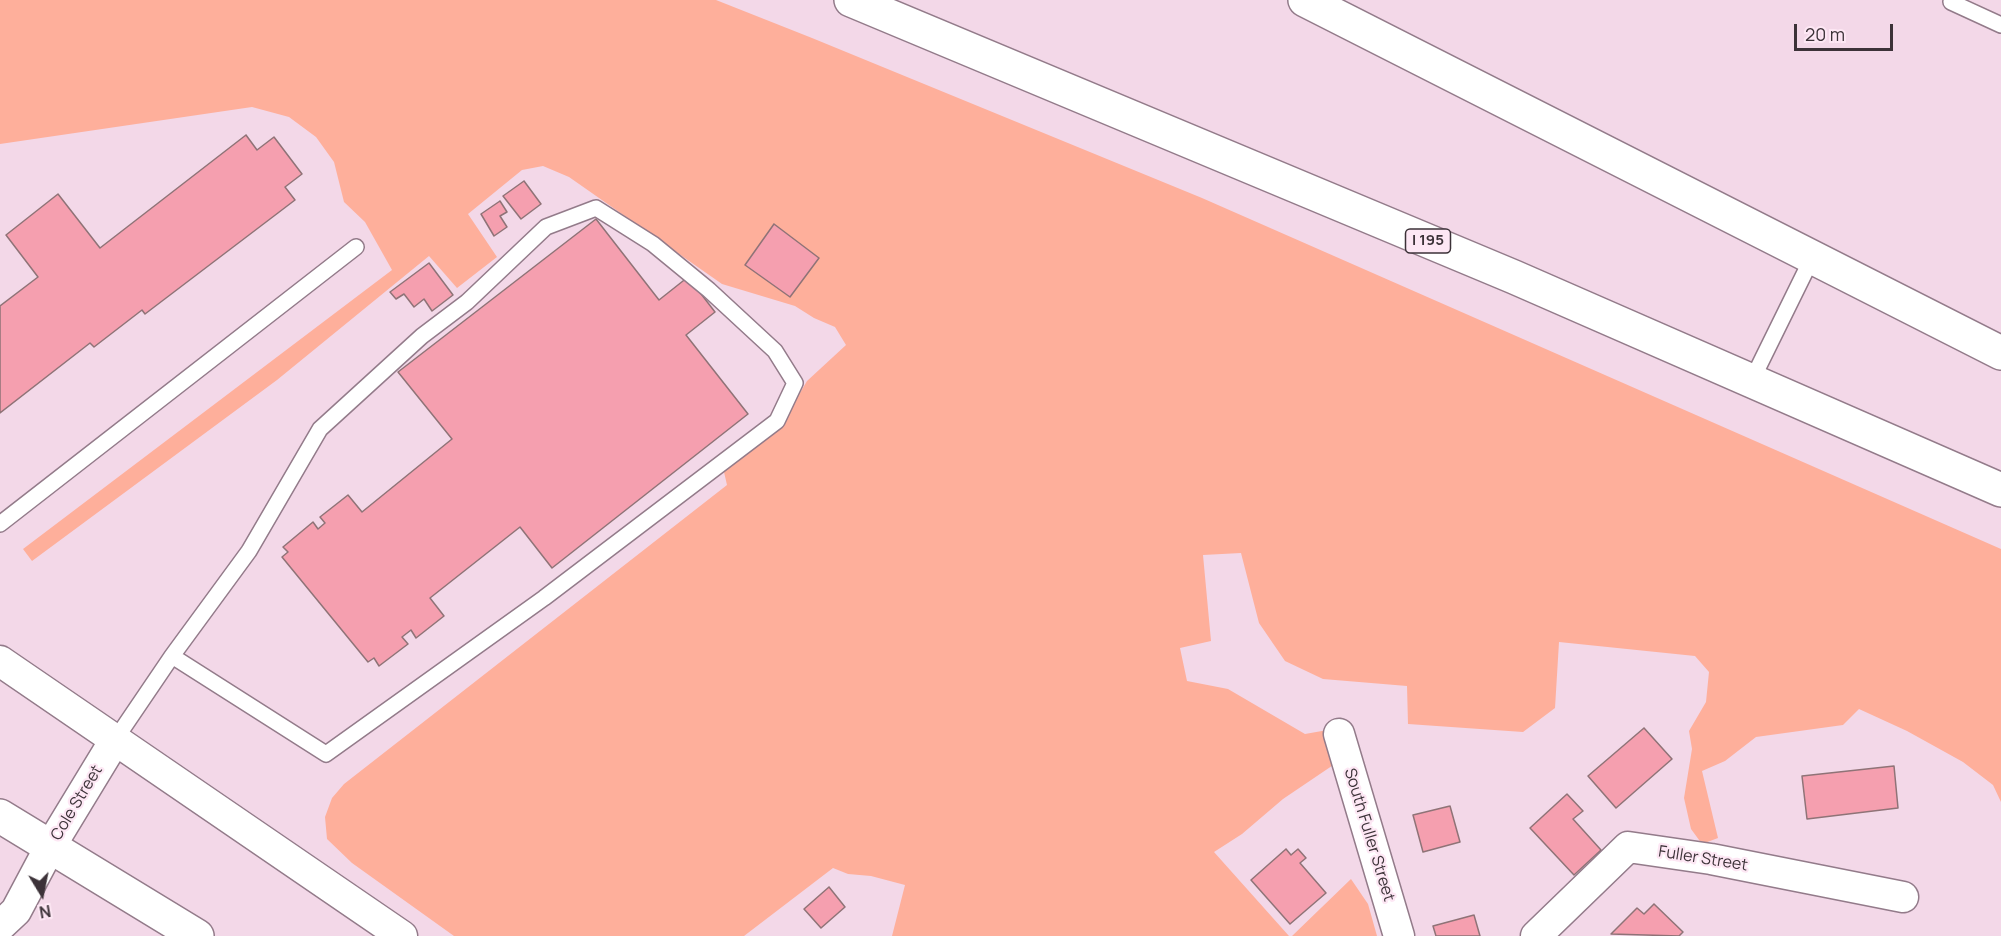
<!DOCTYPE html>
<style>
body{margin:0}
#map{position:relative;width:2001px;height:936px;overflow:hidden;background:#f3d8e8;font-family:Manrope,sans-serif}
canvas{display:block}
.north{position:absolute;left:12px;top:864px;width:60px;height:60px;-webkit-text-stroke:4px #fde7f4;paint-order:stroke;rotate:170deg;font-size:16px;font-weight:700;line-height:24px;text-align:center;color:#3c3238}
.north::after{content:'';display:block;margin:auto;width:21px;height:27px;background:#3c3238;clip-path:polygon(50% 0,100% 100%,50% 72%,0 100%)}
.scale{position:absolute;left:1794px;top:24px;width:99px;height:27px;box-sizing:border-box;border:3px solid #3c3238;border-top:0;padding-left:8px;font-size:18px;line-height:21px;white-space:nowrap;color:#3c3238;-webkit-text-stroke:4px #fde7f4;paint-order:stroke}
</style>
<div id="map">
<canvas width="2001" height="936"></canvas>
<div class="north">N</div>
<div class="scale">20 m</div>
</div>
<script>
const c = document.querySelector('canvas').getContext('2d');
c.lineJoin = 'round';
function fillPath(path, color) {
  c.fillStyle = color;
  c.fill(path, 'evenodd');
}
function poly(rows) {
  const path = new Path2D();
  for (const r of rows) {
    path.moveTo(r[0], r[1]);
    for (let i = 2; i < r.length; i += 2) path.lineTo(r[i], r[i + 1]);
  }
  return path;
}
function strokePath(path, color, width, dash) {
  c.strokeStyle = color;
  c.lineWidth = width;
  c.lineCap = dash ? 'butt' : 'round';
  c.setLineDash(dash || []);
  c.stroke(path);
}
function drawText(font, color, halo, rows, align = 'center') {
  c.font = font + ' Manrope,sans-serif';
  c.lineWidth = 4.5;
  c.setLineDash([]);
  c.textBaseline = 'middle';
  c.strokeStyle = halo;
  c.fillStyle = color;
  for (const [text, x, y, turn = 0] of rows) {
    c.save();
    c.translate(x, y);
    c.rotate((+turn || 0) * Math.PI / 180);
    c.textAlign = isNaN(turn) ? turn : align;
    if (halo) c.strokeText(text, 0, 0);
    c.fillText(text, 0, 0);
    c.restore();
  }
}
fillPath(poly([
 [0,0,716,0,812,38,1202,198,2001,549,2001,802,1993,785,1963,762,1907,731,1859,709,1843,725,1756,737,1725,761,1702,771,1718,838,1702,844,1691,829,1684,798,1692,749,1689,731,1706,702,1709,672,1695,656,1559,642,1555,708,1523,732,1408,724,1407,686,1323,679,1285,661,1259,623,1241,553,1203,555,1211,641,1180,648,1187,681,1228,689,1305,734,1350,726,1354,751,1283,799,1242,834,1214,852,1289,936,892,936,905,885,871,876,848,874,833,868,744,936,454,936,352,863,327,839,325,817,332,798,344,784,727,485,724,472,778,430,807,381,846,345,835,327,814,318,795,306,722,284,569,177,543,166,522,170,468,214,497,257,457,288,429,256,277,380,32,561,23,549,392,270,365,222,344,202,334,162,316,137,289,117,252,107,0,144],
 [1351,879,1368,904,1377,936,1292,936]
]), '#feaf9b');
const building = poly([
 [246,135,257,150,274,137,302,174,285,187,295,200,145,314,142,310,94,347,90,343,0,413,0,306,38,277,6,235,58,194,100,248,246,135],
 [524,181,541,204,521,219,503,196,524,181],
 [500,201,507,212,500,216,507,227,494,236,481,214,500,201],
 [596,219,659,300,688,277,715,312,686,335,748,414,552,568,520,527,430,598,444,616,416,638,411,630,402,637,408,644,379,666,374,658,368,662,282,557,288,552,283,547,313,522,318,529,325,523,320,517,348,495,362,512,452,439,398,372,596,219],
 [774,224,819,258,790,297,745,265,774,224],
 [429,263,453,295,432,311,424,299,414,307,404,294,396,299,390,292,429,263],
 [1644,728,1672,759,1616,808,1588,776,1644,728],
 [1894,766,1898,808,1807,819,1802,776,1894,766],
 [1567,794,1583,811,1573,819,1601,850,1574,875,1530,828,1567,794],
 [1450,806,1460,842,1423,852,1413,815,1450,806],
 [1286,849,1291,855,1298,849,1306,858,1300,863,1326,893,1290,924,1251,880,1286,849],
 [829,887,845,907,821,928,804,909,829,887],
 [1654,904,1683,932,1679,936,1611,934,1637,908,1644,914,1654,904],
 [1474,915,1480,936,1436,936,1433,926,1474,915]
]);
fillPath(building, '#f59faf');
strokePath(building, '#8f7377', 1.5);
const service = poly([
 [1953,0,1951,2,2001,25],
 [1752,380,1813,256],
 [0,524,356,247],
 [115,740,172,656,326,754,544,598,777,421,795,383,775,351,709,290,653,244,596,208,546,227,467,302,422,336,320,429,249,551,172,656]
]);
const minor = poly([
 [0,661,402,936],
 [1339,734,1399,936],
 [0,926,16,911,50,847,115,740],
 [1536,936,1628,847,1711,859,1903,897]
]);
const secondary = poly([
 [0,816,197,936]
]);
const motorway = poly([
 [851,0,1514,277,2001,490],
 [1305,0,2001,353]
]);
strokePath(service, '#937b8a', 18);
strokePath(minor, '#937b8a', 33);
strokePath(secondary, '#937b8a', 36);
strokePath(motorway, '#937b8a', 36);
strokePath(service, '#fff', 15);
strokePath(minor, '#fff', 30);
strokePath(secondary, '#fff', 33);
strokePath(motorway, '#fff', 33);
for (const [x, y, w] of [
 [1428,241,45]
]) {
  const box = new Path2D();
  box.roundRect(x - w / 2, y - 12, w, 24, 4.5);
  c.fillStyle = '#fde7f4';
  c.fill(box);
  strokePath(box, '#3c3238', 1.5);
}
drawText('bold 15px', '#3c3238', null, [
 ["I 195",1428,241]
]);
drawText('16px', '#3c3238', '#fde7f4', [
 ["Cole Street",77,803,-59],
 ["South Fuller Street",1369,835,73],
 ["Fuller Street",1703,859,9]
]);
</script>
